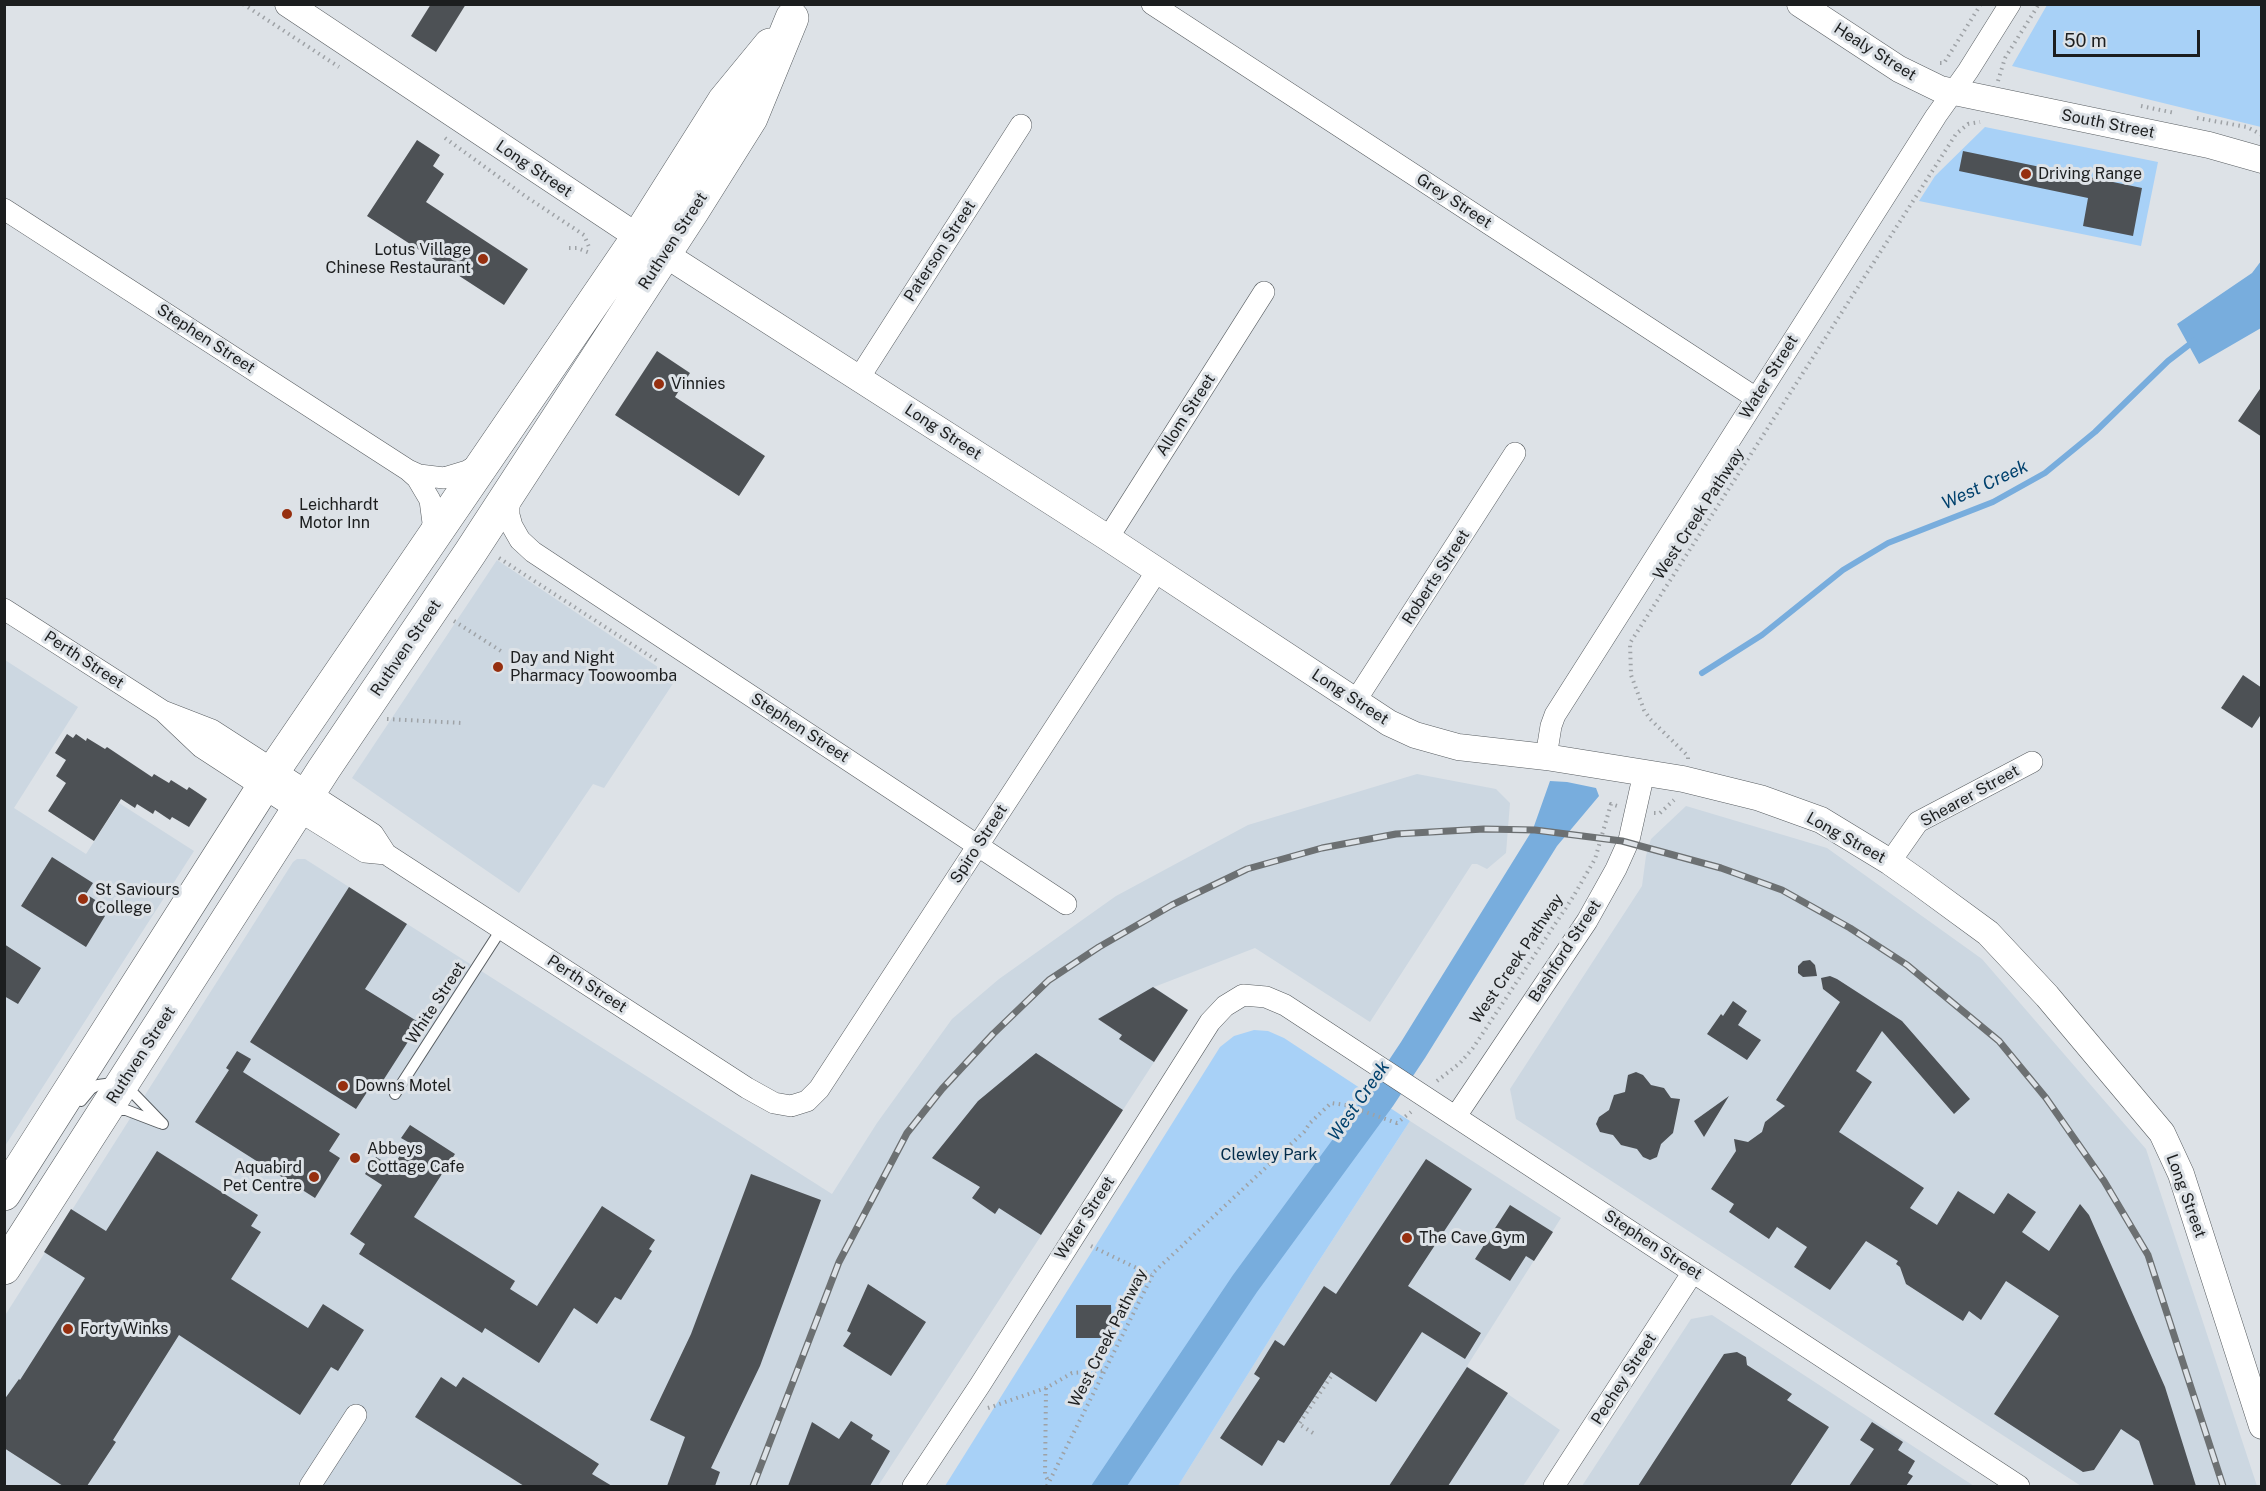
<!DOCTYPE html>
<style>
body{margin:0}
#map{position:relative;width:2266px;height:1491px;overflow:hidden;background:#dde2e7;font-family:"Public Sans",sans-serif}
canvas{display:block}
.frame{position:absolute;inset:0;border:6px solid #1c1e1f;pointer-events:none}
.scale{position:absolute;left:2053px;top:30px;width:147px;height:27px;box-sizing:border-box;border:3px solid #1c1e1f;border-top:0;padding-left:8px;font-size:18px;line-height:21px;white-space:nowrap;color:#1c1e1f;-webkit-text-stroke:4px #dde2e7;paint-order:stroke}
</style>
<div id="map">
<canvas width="2266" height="1491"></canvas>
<div class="frame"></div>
<div class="scale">50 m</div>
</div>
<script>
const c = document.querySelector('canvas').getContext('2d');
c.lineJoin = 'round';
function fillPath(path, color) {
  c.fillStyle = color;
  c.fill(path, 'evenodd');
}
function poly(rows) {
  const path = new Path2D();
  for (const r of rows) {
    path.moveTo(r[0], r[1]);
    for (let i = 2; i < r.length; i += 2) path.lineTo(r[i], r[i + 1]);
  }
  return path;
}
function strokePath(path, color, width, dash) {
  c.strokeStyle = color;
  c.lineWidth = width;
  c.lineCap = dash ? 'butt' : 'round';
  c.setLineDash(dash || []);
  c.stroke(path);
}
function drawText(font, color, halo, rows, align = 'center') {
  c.font = font + ' "Public Sans",sans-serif';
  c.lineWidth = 6;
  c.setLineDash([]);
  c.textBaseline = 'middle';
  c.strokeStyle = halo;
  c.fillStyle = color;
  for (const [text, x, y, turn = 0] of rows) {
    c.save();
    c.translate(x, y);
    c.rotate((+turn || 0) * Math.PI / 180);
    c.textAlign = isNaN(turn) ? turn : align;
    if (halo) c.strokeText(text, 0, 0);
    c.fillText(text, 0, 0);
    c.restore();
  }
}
fillPath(poly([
 [497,560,676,679,604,788,593,784,519,893,352,778],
 [5,660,78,707,14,808,86,854,119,803,194,851,5,1146],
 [1417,774,1496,789,1510,803,1506,853,1487,869,1477,864,1472,864,1370,1022,1255,948,1154,987,1188,1010,878,1486,5,1486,4,1317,293,862,297,859,305,859,832,1194,877,1123,952,1019,999,979,1116,896,1248,825],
 [1686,806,1827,848,1982,959,2146,1149,2257,1486,2081,1486,1516,1119,1510,1089,1642,886,1646,856,1651,839],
 [1410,1121,1561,1218,1467,1366,1560,1430,1523,1486,1178,1486,1313,1270],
 [1712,1315,1974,1486,1582,1486,1691,1319]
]), '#ccd7e1');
fillPath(poly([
 [2047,5,2261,5,2261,127,2012,66],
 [1985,127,2158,162,2141,246,1919,201,1935,176],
 [1254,1030,1268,1031,1284,1038,1410,1121,1313,1270,1178,1486,945,1486,1220,1047,1234,1036]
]), '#a8d1f7');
fillPath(poly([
 [2261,261,2261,328,2199,364,2177,324,2252,273],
 [1550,781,1567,782,1596,788,1599,796,1557,846,1425,1058,1393,1106,1257,1292,1127,1486,1091,1486,1233,1275,1369,1090,1401,1042,1533,829]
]), '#78addd');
strokePath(poly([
 [1702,673,1762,635,1843,570,1888,543,1993,502,2045,473,2095,432,2168,361,2194,341]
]), '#78addd', 6);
fillPath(poly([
 [431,4,466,4,436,52,411,36],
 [417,140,440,155,433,166,444,174,426,202,528,269,504,305,367,216],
 [1963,151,2142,188,2133,236,2083,226,2088,198,1959,171],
 [657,351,690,373,675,397,765,456,739,496,615,415],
 [2262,386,2262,437,2238,421],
 [2243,675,2262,688,2262,713,2252,728,2221,708],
 [67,734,73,738,76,734,86,741,87,738,105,749,107,747,152,777,154,774,169,783,171,780,187,790,189,787,207,799,189,827,172,817,170,820,155,810,153,814,137,804,135,808,121,799,94,841,48,811,66,783,56,776,66,760,55,753],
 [52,857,93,883,86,894,103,905,99,912,105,916,86,947,21,906],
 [349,887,407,924,365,989,420,1023,377,1090,371,1086,356,1109,250,1042],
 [4,944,41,968,18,1004,4,996],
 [1810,960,1815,965,1817,976,1803,977,1798,973,1798,966,1803,961],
 [1830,976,1837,979,1902,1021,1970,1099,1954,1114,1882,1031,1856,1071,1872,1082,1839,1132,1924,1188,1910,1208,1937,1225,1958,1191,1994,1214,2008,1193,2036,1212,2022,1232,2049,1251,2080,1204,2089,1215,2165,1387,2196,1486,2154,1486,2139,1441,2121,1429,2094,1470,2083,1472,1994,1414,2059,1316,2006,1281,1981,1320,1969,1311,1963,1321,1906,1284,1900,1267,1896,1264,1898,1261,1866,1241,1830,1290,1794,1267,1807,1247,1777,1227,1769,1239,1729,1212,1734,1204,1711,1189,1736,1151,1734,1139,1748,1142,1762,1132,1765,1122,1785,1106,1776,1100,1840,1002,1823,989,1821,978],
 [1153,987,1188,1010,1154,1062,1119,1039,1122,1035,1098,1019],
 [1733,1001,1747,1011,1738,1025,1761,1040,1747,1060,1707,1034,1721,1014,1723,1016],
 [237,1051,251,1059,243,1072,340,1134,329,1151,340,1158,315,1198,195,1122,229,1070,226,1068],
 [1036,1053,1123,1110,1041,1235,999,1208,995,1214,972,1198,980,1187,932,1158,978,1101],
 [1636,1072,1643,1075,1651,1085,1664,1088,1671,1098,1680,1099,1673,1133,1661,1144,1657,1157,1650,1160,1643,1157,1637,1149,1621,1145,1613,1135,1600,1132,1596,1124,1599,1117,1609,1110,1614,1095,1625,1092,1628,1075],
 [1729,1096,1704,1137,1694,1121],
 [410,1125,455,1154,414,1217,515,1281,510,1289,537,1306,602,1206,655,1240,649,1249,652,1251,621,1300,615,1297,597,1324,574,1308,539,1363,485,1328,482,1333,359,1254,365,1244,350,1234,382,1185,365,1174,376,1157,393,1167,408,1142,401,1138],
 [157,1151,258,1215,251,1226,261,1232,231,1279,308,1328,323,1304,364,1330,338,1371,331,1367,300,1415,179,1335,113,1440,116,1442,87,1486,63,1486,4,1448,4,1400,19,1379,20,1380,85,1278,44,1252,71,1209,106,1231],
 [1426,1159,1472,1189,1408,1286,1481,1333,1465,1359,1422,1332,1376,1402,1331,1372,1284,1443,1278,1440,1262,1466,1220,1438,1260,1378,1254,1374,1275,1340,1284,1346,1324,1286,1336,1294],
 [751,1174,821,1200,760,1366,711,1468,720,1472,715,1486,667,1486,685,1437,650,1420,691,1334],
 [1510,1205,1553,1232,1534,1261,1526,1256,1510,1281,1475,1259],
 [868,1284,926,1322,891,1376,843,1346,851,1333,847,1331],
 [1076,1305,1111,1305,1112,1338,1076,1338],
 [1737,1352,1746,1357,1747,1365,1792,1394,1787,1400,1829,1427,1790,1486,1638,1486,1724,1354],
 [1467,1367,1508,1393,1448,1486,1389,1486],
 [441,1377,456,1387,463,1377,599,1464,592,1474,612,1486,524,1486,415,1417],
 [851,1421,873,1435,871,1439,890,1451,870,1486,788,1486,812,1422,839,1439],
 [1872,1422,1903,1442,1898,1450,1915,1461,1908,1473,1913,1476,1906,1486,1849,1486,1874,1449,1860,1440]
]), '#4d5155');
const service = poly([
 [395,1094,502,928],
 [81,1101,91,1089,98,1085,113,1083,135,1095,163,1124],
 [112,1110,126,1110,160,1123]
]);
const minor = poly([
 [1152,4,1756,398],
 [4,209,408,470,419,475,444,478,467,471,479,464],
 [859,378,1021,125],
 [408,470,417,478,430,500,433,523,431,536],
 [509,495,509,515,512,526,520,540,533,552,1066,904],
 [1108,538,1264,292],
 [4,609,163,711,201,747,299,811,365,852,386,854],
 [1356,700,1515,453],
 [163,711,212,730,373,834,386,854,747,1088,774,1103,791,1106,807,1101,819,1089,1157,571],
 [1546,757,1551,726,1555,715,1936,116,1968,71,2010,4],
 [1890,862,1918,822,2032,762],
 [1456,1116,1587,921,1616,869,1629,840,1644,773],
 [310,1486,356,1415],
 [913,1486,980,1385,1210,1022,1225,1006,1243,995,1266,997,1285,1005,2019,1486],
 [1554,1486,1693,1272]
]);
const tertiary = poly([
 [288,4,638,237,1108,538,1389,723,1415,735,1458,747,1546,757,1683,779,1760,798,1821,820,1890,862,1917,881,1988,933,2047,996,2162,1133,2181,1174,2262,1426],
 [1800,4,1899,69,1940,89,2209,145,2262,160]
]);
const trunk = poly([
 [4,1194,274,770,638,237,724,101,770,45],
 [4,1268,324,769,470,553,692,212,751,118,792,18]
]);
strokePath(service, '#585d61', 12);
strokePath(minor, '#585d61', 22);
strokePath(tertiary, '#585d61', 27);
strokePath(trunk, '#585d61', 34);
strokePath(poly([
 [243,4,339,67],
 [1940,63,1944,63,1981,4],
 [1998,81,2005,58,2039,4],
 [2141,106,2175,113],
 [2197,118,2247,127,2262,135],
 [445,138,525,196,584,235,589,247],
 [569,248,577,248,590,253],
 [499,558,659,662],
 [454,621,504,653],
 [387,719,462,723],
 [1688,759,1688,756,1650,719,1644,710,1631,675,1630,643,1956,134,1968,124,1980,122],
 [1654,813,1660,813,1674,800],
 [1437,1081,1460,1063,1473,1048,1573,897,1595,859,1611,804,1617,806],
 [1091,1246,1151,1275],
 [1046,1388,1045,1475,1049,1482],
 [988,1408,1046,1388,1072,1373,1103,1371],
 [1313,1433,1299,1424,1332,1375],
 [1047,1486,1154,1272,1304,1132,1310,1123,1331,1103,1345,1105,1397,1123,1411,1112]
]), '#9ea2a6', 4, [1.5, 4.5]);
strokePath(service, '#fff', 10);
strokePath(minor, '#fff', 21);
strokePath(tertiary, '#fff', 26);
strokePath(trunk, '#fff', 33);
const rail = poly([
 [753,1486,839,1262,907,1133,942,1089,993,1034,1049,980,1099,947,1172,905,1247,869,1322,848,1396,834,1484,829,1535,830,1622,841,1721,868,1782,890,1850,928,1907,965,1999,1041,2046,1098,2104,1181,2148,1255,2223,1486]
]);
strokePath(rail, '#6c7072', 7);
strokePath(rail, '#dde2e7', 4.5, [14]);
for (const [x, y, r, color] of [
 [2026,174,6,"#962f0f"],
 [483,259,6,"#962f0f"],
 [659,384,6,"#962f0f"],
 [287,514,6,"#962f0f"],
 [498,667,6,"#962f0f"],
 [83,899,6,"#962f0f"],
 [343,1086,6,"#962f0f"],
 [355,1158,6,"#962f0f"],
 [314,1177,6,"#962f0f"],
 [1407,1238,6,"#962f0f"],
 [68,1329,6,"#962f0f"]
]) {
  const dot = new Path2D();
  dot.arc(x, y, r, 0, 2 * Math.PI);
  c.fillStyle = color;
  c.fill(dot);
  strokePath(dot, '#dde2e7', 2);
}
drawText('16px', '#1c1e1f', '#dde2e7', [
 ["Healy Street",1875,52,32],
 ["South Street",2108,124,11],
 ["Long Street",534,169,34],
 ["Grey Street",1454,201,33],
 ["Ruthven Street",673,241,-57],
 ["Paterson Street",940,251,-57],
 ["Stephen Street",206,339,33],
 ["Water Street",1769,377,-58],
 ["Allom Street",1186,415,-57],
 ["Long Street",943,432,33],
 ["West Creek Pathway",1699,514,-57],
 ["Roberts Street",1436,577,-57],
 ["Ruthven Street",406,648,-56],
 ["Perth Street",84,660,33],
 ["Long Street",1350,697,33],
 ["Stephen Street",800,728,33],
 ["Shearer Street",1970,796,-29],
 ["Long Street",1846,838,29],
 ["Spiro Street",979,844,-57],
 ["Bashford Street",1565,951,-57],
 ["West Creek Pathway",1517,959,-56],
 ["Perth Street",587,984,33],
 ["White Street",436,1003,-57],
 ["Ruthven Street",141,1055,-57],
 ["Long Street",2186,1196,70],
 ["Water Street",1085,1218,-57],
 ["Stephen Street",1653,1245,33],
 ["West Creek Pathway",1108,1338,-63],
 ["Pechey Street",1624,1379,-57]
]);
drawText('16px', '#1c1e1f', '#dde2e7', [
 ["Driving Range",2038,174],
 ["Lotus Village",471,250,"right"],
 ["Chinese Restaurant",471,268,"right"],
 ["Vinnies",671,384],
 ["Leichhardt",299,505],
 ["Motor Inn",299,523],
 ["Day and Night",510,658],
 ["Pharmacy Toowoomba",510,676],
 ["St Saviours",95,890],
 ["College",95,908],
 ["Downs Motel",355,1086],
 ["Abbeys",367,1149],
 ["Cottage Cafe",367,1167],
 ["Aquabird",302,1168,"right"],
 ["Pet Centre",302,1186,"right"],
 ["The Cave Gym",1419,1238],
 ["Forty Winks",80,1329]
], 'left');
drawText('16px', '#022c4b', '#dde2e7', [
 ["Clewley Park",1269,1155]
]);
drawText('italic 18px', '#00416d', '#dde2e7', [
 ["West Creek",1985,485,-25],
 ["West Creek",1359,1101,-55]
]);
</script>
